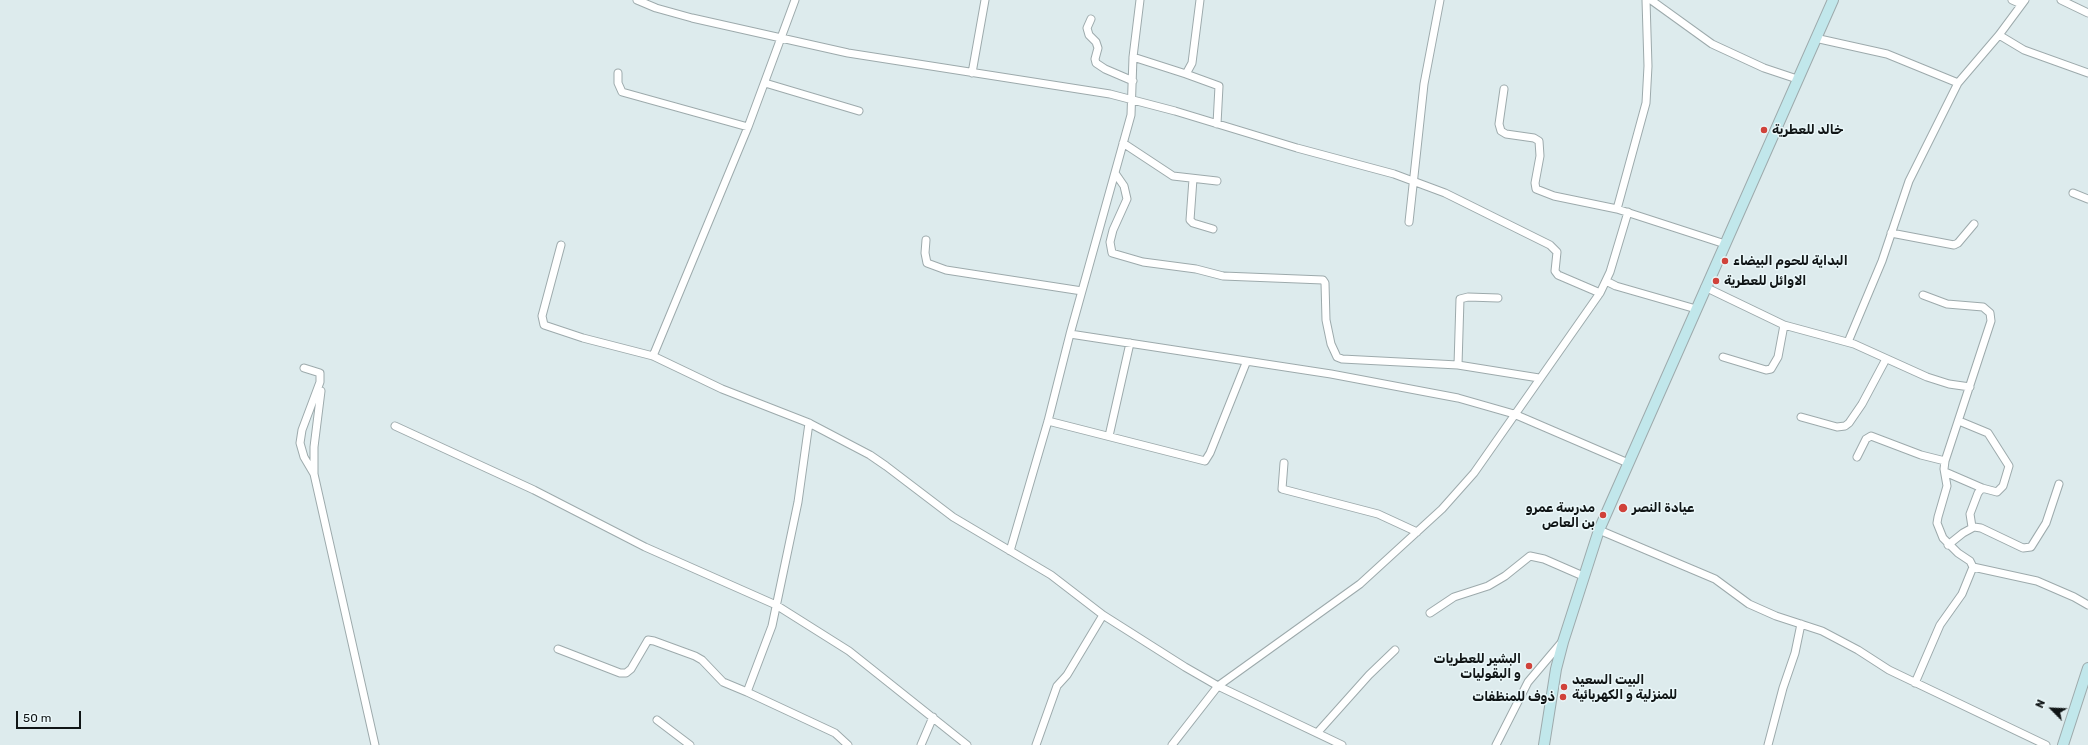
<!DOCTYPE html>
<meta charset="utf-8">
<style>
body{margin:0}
#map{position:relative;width:2088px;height:745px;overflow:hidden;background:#ddebed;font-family:Rubik,sans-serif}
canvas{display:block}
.north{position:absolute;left:2032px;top:689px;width:40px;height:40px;-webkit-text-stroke:3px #ebf8fa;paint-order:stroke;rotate:294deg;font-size:11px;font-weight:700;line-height:16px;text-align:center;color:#101516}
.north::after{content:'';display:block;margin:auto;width:14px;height:18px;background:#101516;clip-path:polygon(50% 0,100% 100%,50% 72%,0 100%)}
.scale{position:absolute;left:16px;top:711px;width:65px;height:18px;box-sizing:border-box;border:2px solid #101516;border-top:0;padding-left:5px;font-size:12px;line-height:14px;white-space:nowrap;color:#101516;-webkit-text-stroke:3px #ebf8fa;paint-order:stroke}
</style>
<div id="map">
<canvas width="2088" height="745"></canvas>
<div class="north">N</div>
<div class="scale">50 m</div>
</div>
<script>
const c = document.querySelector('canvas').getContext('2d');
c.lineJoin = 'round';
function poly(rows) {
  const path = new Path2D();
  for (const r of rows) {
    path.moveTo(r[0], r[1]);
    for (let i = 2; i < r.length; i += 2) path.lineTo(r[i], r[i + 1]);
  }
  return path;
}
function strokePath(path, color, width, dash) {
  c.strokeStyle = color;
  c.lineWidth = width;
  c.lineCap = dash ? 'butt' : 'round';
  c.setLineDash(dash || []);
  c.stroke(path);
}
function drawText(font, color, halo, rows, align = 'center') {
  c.font = font + ' Rubik,"Noto Naskh Arabic",sans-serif';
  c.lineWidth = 3;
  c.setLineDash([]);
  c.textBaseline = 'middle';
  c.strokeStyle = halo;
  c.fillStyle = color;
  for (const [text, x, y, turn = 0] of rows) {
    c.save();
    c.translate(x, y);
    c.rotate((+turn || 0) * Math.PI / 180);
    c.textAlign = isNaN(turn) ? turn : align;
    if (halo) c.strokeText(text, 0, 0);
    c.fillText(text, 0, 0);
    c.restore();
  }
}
const street = poly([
 [637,0,656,8,692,18,848,53,1110,94,1175,111,1297,148,1394,174,1445,193,1550,245,1557,252,1555,271,1558,275,1600,293],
 [1651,0,1712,44,1764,68,1797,79],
 [2012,0,2021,4],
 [2061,0,2088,13],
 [1091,19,1087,28,1089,35,1096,42,1098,48,1095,59,1096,63,1105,69,1133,81],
 [1999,35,2024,50,2088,73],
 [1815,38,1887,54,1958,83],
 [1133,57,1186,74,1192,63,1200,0],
 [618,73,618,83,622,92,748,127],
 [972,73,985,0],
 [1186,74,1219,86,1217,124],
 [765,83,859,111],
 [1504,89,1499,124,1501,131,1506,134,1534,138,1539,141,1540,156,1535,183,1536,189,1554,196,1617,209,1725,244],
 [1123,143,1173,176,1217,181],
 [1115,173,1124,186,1127,199,1113,230,1110,242,1112,253,1143,262,1196,269,1223,276,1323,280,1325,283,1326,320,1331,344,1337,357,1342,359,1458,365,1539,378],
 [1193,179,1190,220,1193,223,1213,229],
 [2073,193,2088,199],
 [1617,209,1646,103,1648,66,1646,0],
 [1409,222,1424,84,1440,0],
 [1891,233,1954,245,1958,243,1974,224],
 [926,240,925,253,927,263,946,270,1082,291],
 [561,245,542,316,544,325,583,338,653,356,722,389,809,423,870,455,886,466,953,517,1051,575,1103,615,1185,667,1218,686,1342,745],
 [1606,281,1616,286,1696,309],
 [1705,287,1784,325,1854,344,1927,377,1949,384,1970,387],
 [1070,334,1331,374,1458,398,1514,414,1628,463],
 [1848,342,1882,261,1909,181,1958,83,1999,35,2025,0],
 [653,356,748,127,795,0],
 [1723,357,1766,370,1771,369,1778,357,1784,325],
 [1458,365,1460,299,1468,297,1498,298],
 [304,368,320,373,320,382,302,430,300,443,304,457,314,474,375,745],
 [1801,417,1837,427,1845,426,1849,423,1862,404,1886,359],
 [1048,421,1205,461,1210,453,1246,363],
 [1959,421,1988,433,2009,466,2003,486,1997,492,1982,488,1978,493,1970,514,1972,527],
 [809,423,798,502,772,626,747,692,835,733,848,745],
 [395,426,534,490,645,547,776,605,849,651,967,745],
 [1109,436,1130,343],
 [1857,457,1866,439,1871,436,1921,455,1945,461],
 [1284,463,1282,489,1378,514,1417,532],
 [1945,472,1982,488],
 [314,474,314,447,321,391],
 [1599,530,1715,579,1749,604,1776,616,1822,631,1858,650,1889,670,2046,745],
 [1948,545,1963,533,1974,527,1981,528,2023,548,2031,547,2046,523,2059,484],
 [1010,551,1048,421,1070,334,1131,115,1133,57,1140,0],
 [1973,567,2037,581,2074,597,2088,605],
 [1430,613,1454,597,1488,586,1505,576,1530,556,1544,559,1583,576],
 [558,649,620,673,626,673,631,669,648,640,654,641,695,656,702,660,723,682,747,692],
 [1915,683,1940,625,1962,594,1973,567,1970,561,1958,553,1943,538,1937,523,1938,517,1947,486,1944,469,1945,461,1991,321,1990,313,1983,307,1947,304,1923,295],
 [657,720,690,745],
 [1318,732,1369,675,1395,650],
 [921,745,933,717],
 [1036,745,1057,686,1067,675,1103,615],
 [1172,745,1218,686,1360,584,1442,509,1474,473,1600,293,1610,272,1628,212],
 [1496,745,1528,682,1561,643],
 [1768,745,1783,688,1795,653,1801,624]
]);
const secondary = poly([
 [1544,745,1556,669,1563,642,1599,530,1833,0],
 [2063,745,2088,668]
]);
strokePath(street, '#9daaac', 9);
strokePath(secondary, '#9daaac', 12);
strokePath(street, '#fff', 7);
strokePath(secondary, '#c1e7eb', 10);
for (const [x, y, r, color] of [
 [1764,130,4,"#d0423a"],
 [1725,261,4,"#d0423a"],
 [1716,281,4,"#d0423a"],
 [1623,508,5,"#d0423a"],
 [1603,515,4,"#d0423a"],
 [1529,666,4,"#d0423a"],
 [1564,687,4,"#d0423a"],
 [1563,697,4,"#d0423a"]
]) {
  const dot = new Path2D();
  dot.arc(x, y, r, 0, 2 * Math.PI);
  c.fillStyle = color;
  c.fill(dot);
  strokePath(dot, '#ebf8fa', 1.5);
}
drawText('bold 13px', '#101516', '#ebf8fa', [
 ["خالد للعطرية",1772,130],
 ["البداية للحوم البيضاء",1733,261],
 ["الاوائل للعطرية",1724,281],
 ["مدرسة عمرو",1595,508,"right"],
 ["بن العاص",1595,523,"right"],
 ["عيادة النصر",1632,508],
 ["البشير للعطريات",1521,659,"right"],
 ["و البقوليات",1521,674,"right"],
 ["البيت السعيد",1572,680],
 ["للمنزلية و الكهربائية",1572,695],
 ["ذوف للمنظفات",1555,697,"right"]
], 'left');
</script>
